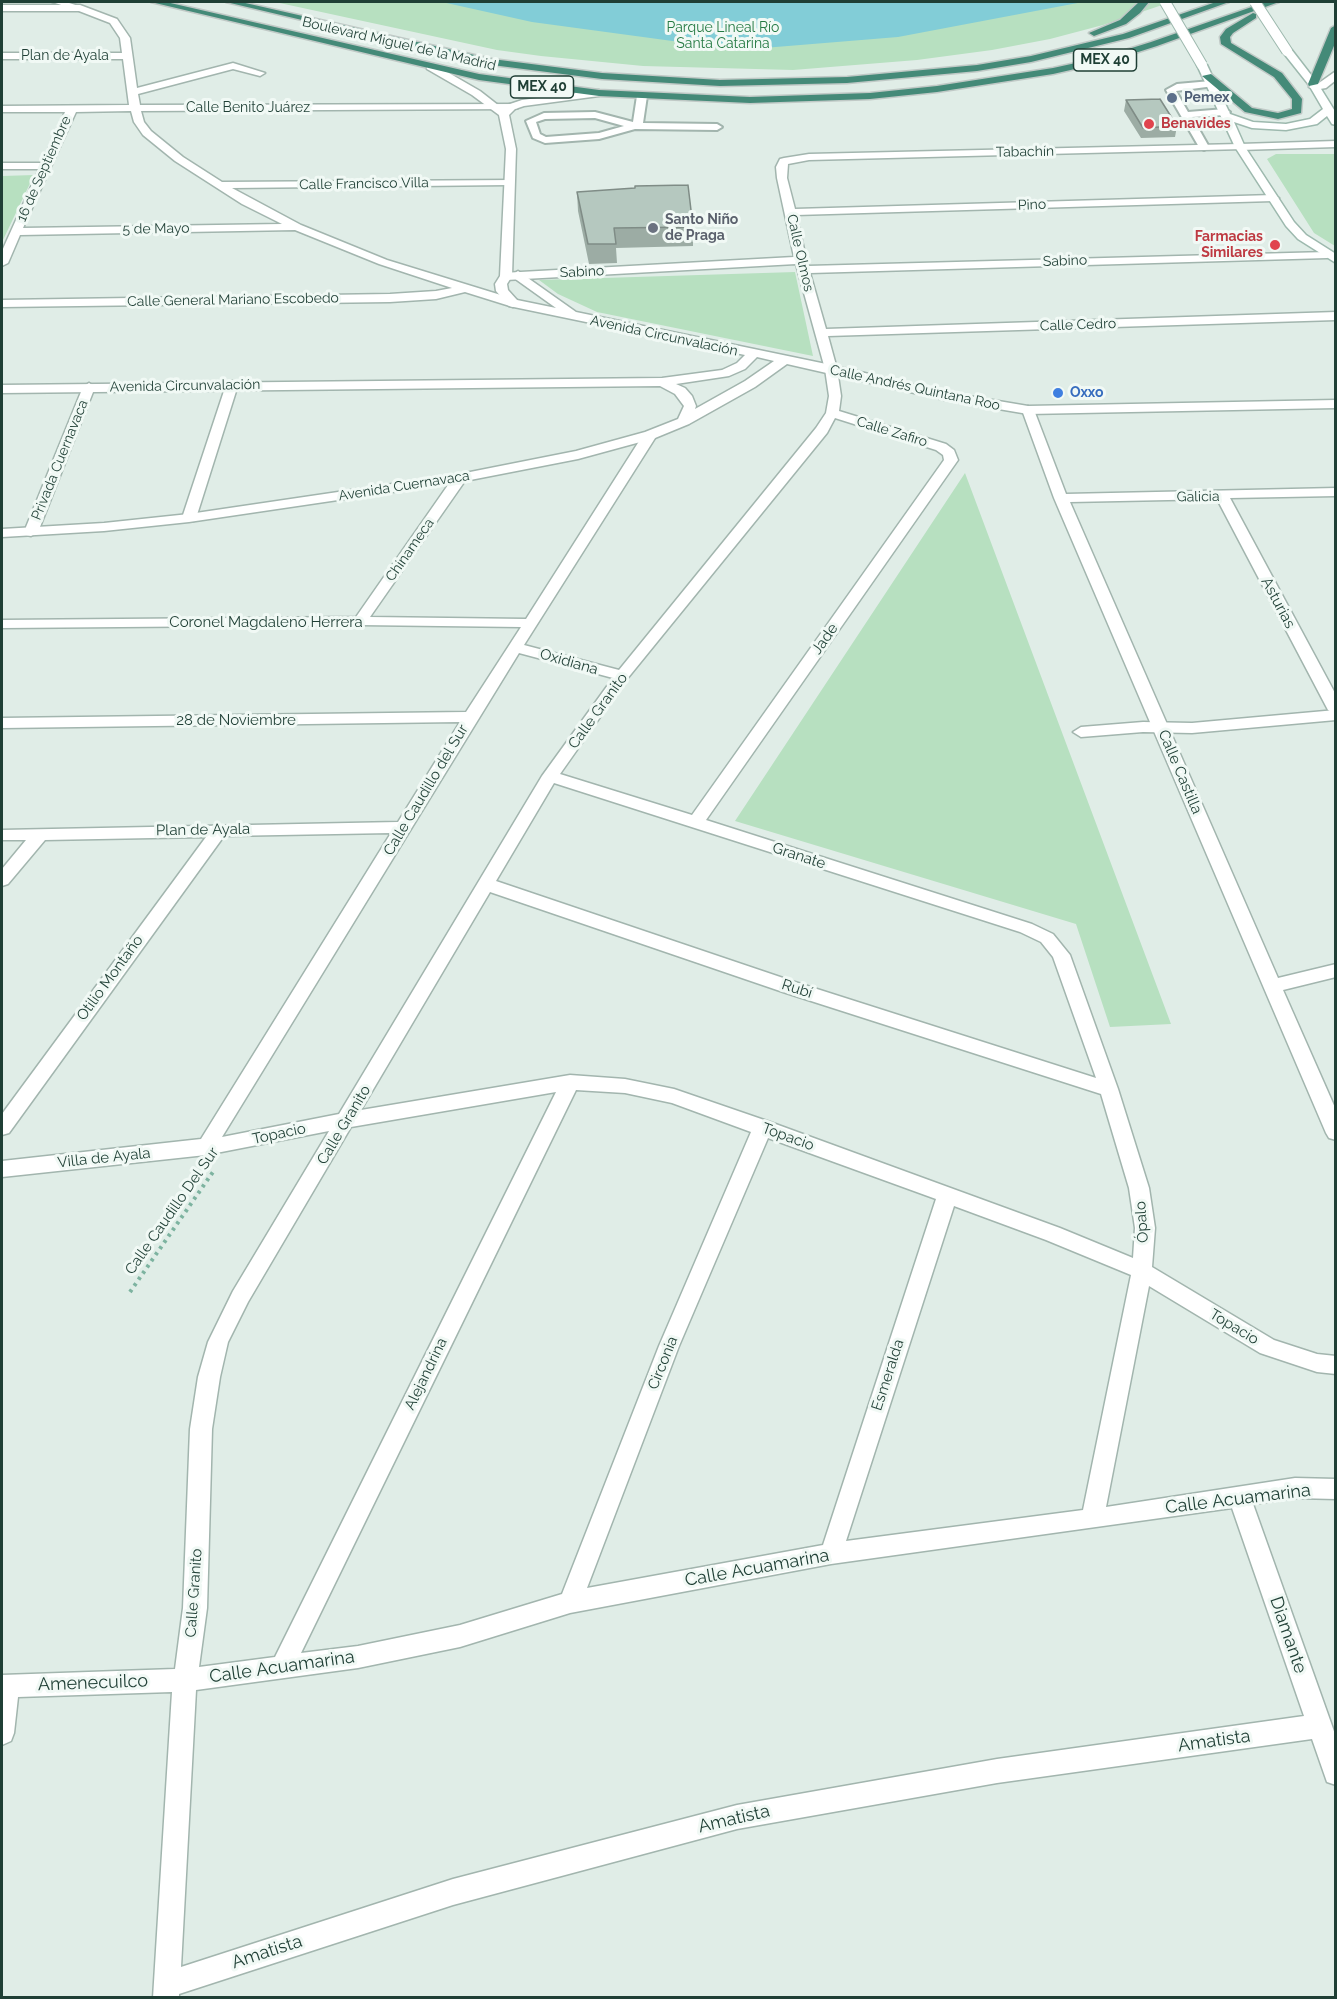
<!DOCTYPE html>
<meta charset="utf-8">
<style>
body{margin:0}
#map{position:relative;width:1337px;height:1999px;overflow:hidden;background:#e0ede7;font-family:Raleway,sans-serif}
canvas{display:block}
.frame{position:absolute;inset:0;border:3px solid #1f3f35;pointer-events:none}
</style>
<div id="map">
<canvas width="1337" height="1999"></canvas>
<div class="frame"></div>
</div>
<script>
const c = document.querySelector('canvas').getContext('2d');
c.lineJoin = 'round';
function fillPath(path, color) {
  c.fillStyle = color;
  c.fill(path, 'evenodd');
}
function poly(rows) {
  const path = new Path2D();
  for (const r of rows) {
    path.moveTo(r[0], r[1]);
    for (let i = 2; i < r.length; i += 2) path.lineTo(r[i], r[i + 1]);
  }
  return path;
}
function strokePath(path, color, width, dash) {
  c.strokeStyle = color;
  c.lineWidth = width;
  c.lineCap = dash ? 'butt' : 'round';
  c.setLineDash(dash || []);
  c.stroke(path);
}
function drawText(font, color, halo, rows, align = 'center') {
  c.font = font + ' Raleway,sans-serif';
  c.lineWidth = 6;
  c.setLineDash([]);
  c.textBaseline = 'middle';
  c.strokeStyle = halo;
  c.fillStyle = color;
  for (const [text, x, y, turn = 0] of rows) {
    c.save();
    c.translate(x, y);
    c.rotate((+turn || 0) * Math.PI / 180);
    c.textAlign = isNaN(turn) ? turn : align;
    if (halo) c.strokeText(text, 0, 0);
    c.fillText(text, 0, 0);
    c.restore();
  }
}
fillPath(poly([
 [275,2,1171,2,1103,25,1050,39,992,50,917,60,793,70,643,66,541,56,497,50],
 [1276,154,1335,154,1335,246,1314,233,1267,159],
 [34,175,2,242,2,176],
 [795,272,813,356,597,312,558,294,539,280],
 [965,473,1171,1024,1110,1027,1076,924,735,821]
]), '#b7e0c0');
fillPath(poly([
 [442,2,1083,2,898,37,739,50,532,22]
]), '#82cdd7');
const service = poly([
 [1211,81,1216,84,1214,86,1176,91,1188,112,1225,109,1230,112,1225,115,1192,117,1209,147,1204,150,1199,147,1166,90,1177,84,1211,81],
 [642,93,647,96,643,123,717,124,722,127,717,130,635,129,599,139,545,143,533,138,526,121,544,113,595,112,633,122,637,96,642,93],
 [595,118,624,126,599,133,546,137,540,134,536,122,545,119,595,118]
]);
const pedestrian = poly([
 [52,2,66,2,85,8,80,11,52,2],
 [1336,710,1336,720,1192,733,1143,732,1081,737,1073,732,1081,727,1143,722,1192,723,1336,710]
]);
const minor = poly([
 [2,5,80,5,117,19,130,38,137,88,233,63,265,73,260,76,233,69,138,94,140,105,518,104,518,108,514,109,141,111,144,122,151,131,183,157,222,182,513,180,513,184,509,185,232,188,301,225,387,260,517,300,519,303,513,307,465,292,436,299,390,302,2,307,2,300,390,294,436,291,452,288,379,264,295,230,20,235,8,263,2,266,2,251,39,169,2,169,2,163,42,163,65,112,2,112,2,106,129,105,123,59,2,59,2,53,122,53,120,38,110,23,79,11,2,11,2,5],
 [131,111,134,122,143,135,175,161,242,204,282,224,23,228,76,112,131,111],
 [1336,71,1336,80,1326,88,1314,90,1309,87,1319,83,1336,71],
 [1240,144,1245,147,1244,149,809,160,788,164,787,178,795,209,1273,195,1279,198,1273,201,796,215,808,266,1327,252,1333,255,1327,258,810,273,826,329,1336,312,1336,320,828,336,837,369,841,396,839,411,946,444,954,450,958,460,706,820,1032,924,1053,934,1070,955,1118,1089,1149,1188,1155,1228,1152,1267,1274,1340,1317,1354,1336,1356,1336,1374,1317,1372,1260,1353,1149,1286,1106,1507,1295,1478,1336,1479,1336,1499,1295,1498,1253,1504,1336,1737,1336,1785,1327,1782,1312,1739,997,1783,737,1829,453,1905,179,1994,179,1998,153,1998,172,1692,18,1697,14,1733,11,1741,2,1745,2,1675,175,1669,183,1608,190,1429,198,1377,208,1342,233,1291,329,1131,206,1155,2,1177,2,1161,201,1139,391,833,224,836,9,1133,2,1135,2,1114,206,837,45,840,8,884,2,886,2,869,26,840,2,840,2,830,398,822,460,722,2,728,2,718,466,712,521,627,360,625,2,628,2,620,356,617,455,475,460,474,467,478,370,617,526,619,643,435,650,431,657,435,524,645,619,670,816,428,826,413,829,396,825,369,796,264,506,280,502,279,502,273,794,257,777,178,776,167,780,159,784,158,809,154,1240,144],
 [835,418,936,450,943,455,944,460,692,815,560,774,627,679,827,433,835,418],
 [519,653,613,678,542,776,339,1114,222,1137,519,653],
 [554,783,1020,932,1041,942,1053,957,1096,1078,795,982,496,881,554,783],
 [490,892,783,992,1101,1094,1129,1188,1135,1228,1133,1258,1060,1228,770,1122,674,1089,625,1079,570,1075,361,1110,490,892],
 [576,1090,625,1093,672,1103,751,1132,659,1346,562,1594,460,1625,358,1646,301,1653,576,1090],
 [556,1092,275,1657,199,1667,207,1608,212,1429,220,1377,228,1342,248,1302,351,1127,556,1092],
 [768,1138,936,1199,823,1545,587,1588,679,1346,768,1138],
 [954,1206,1046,1240,1131,1275,1083,1510,846,1541,954,1206],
 [1232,1508,1304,1716,997,1759,737,1805,453,1879,181,1967,196,1690,358,1668,460,1647,570,1613,831,1564,1232,1508],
 [232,381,238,385,196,518,194,521,184,521,182,518,226,385,232,381],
 [89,383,95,387,38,532,31,536,26,535,24,532,83,387,89,383],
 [1028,406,1034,410,1066,494,1336,488,1336,496,1230,498,1336,695,1336,715,1328,710,1217,499,1070,502,1278,978,1336,964,1336,977,1283,990,1336,1110,1336,1140,1329,1138,1326,1133,1054,498,1022,410,1028,406]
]);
const tertiary = poly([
 [427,65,435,65,480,91,503,109,507,105,522,100,599,90,604,93,599,96,524,106,515,109,509,115,516,149,512,276,507,284,508,290,517,300,556,308,514,278,512,275,518,271,576,312,831,365,945,392,1028,406,1336,400,1336,408,1028,414,945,400,787,364,755,387,689,424,655,438,578,459,460,482,189,522,104,531,2,537,2,529,104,523,189,514,460,474,576,451,645,432,678,419,684,406,675,394,660,386,2,393,2,385,662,378,722,370,737,363,745,355,509,306,496,291,495,284,500,276,506,149,499,115,472,95,427,69,427,65],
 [757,357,774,361,745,381,695,409,696,406,692,396,685,388,676,384,729,376,745,369,757,357],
 [1336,141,1336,147,1240,150,1235,147,1240,144,1336,141]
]);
const secondary = poly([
 [1283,49,1291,49,1318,84,1336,113,1336,125,1332,124,1327,116,1317,124,1286,130,1252,128,1234,122,1245,147,1294,222,1306,235,1336,254,1336,263,1298,239,1286,226,1235,147,1197,65,1202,62,1207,65,1230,114,1253,122,1286,124,1310,119,1323,109,1309,85,1282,51,1283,49]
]);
const trunk = poly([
 [151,2,166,2,479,74,599,90,750,97,870,93,937,86,1053,68,1103,57,1151,42,1266,2,1279,2,1157,46,1110,61,1053,74,937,92,870,99,750,103,599,96,479,80,151,2],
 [226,2,241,2,492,59,602,73,720,80,847,77,977,65,1031,56,1123,34,1216,2,1229,2,1129,38,1031,62,977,71,847,83,720,86,602,79,492,65,226,2],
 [1139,2,1149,2,1140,13,1126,24,1094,36,1089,33,1120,20,1139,2],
 [1253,13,1256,14,1256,18,1233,33,1230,37,1231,43,1282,73,1302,99,1301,113,1278,119,1245,112,1202,76,1211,74,1252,108,1278,113,1292,109,1292,99,1274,77,1221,44,1220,37,1226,29,1253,13],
 [1336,25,1336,41,1318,84,1309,86,1308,84,1331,28,1336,25]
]);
strokePath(service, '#a2b5ae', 4);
strokePath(pedestrian, '#a2b5ae', 3);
strokePath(minor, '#a2b5ae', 3);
strokePath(tertiary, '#a2b5ae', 3);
strokePath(secondary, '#9db9ae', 3);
strokePath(trunk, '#c0c9c6', 3);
strokePath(poly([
 [130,1292,215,1169]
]), '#7db3a0', 4, [3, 4.5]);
fillPath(service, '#fff');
fillPath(pedestrian, '#fff');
fillPath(minor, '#fff');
fillPath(tertiary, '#fff');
fillPath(secondary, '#fff');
fillPath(trunk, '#448a78');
const secondaryBridge = poly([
 [1165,2,1202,65],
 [1255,2,1287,51]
]);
strokePath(secondaryBridge, '#9db9ae', 12, []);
strokePath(secondaryBridge, '#fff', 10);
fillPath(poly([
 [1126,100,1177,126,1175,137,1141,138,1124,111],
 [577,192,693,227,693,246,616,248,617,263,589,264,578,211]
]), '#9caca4');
const building = poly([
 [1160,99,1177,126,1143,128,1126,100,1160,99],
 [688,185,693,227,614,228,616,244,588,244,577,192,635,188,635,186,688,185]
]);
fillPath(building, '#b5c8bf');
strokePath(building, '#7f8c86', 1.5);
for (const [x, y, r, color] of [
 [1172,98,6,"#5c6f8a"],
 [1149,124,6,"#e0444e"],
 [653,228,6,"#6b7280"],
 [1275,245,6,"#e0444e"],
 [1058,393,6,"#3f7fe0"]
]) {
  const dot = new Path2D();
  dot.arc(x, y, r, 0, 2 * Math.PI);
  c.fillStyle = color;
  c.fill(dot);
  strokePath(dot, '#f1f9f5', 2);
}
drawText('14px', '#257a43', '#f1f9f5', [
 ["Parque Lineal Río",723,28],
 ["Santa Catarina",723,44]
]);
drawText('14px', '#1f3f35', '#f1f9f5', [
 ["Boulevard Miguel de la Madrid",399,44,13],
 ["Plan de Ayala",65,56],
 ["Calle Benito Juárez",248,108],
 ["Tabachín",1025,152,-1],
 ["16 de Septiembre",44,169,-66],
 ["Calle Francisco Villa",364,184,-1],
 ["Pino",1032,205,-2],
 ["5 de Mayo",156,229,-1],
 ["Calle Olmos",800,253,77],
 ["Sabino",1065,261,-2],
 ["Sabino",582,272,-3],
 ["Calle General Mariano Escobedo",233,300,-1],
 ["Calle Cedro",1078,325,-2],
 ["Avenida Circunvalación",664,336,12],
 ["Avenida Circunvalación",185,386,-1],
 ["Calle Andrés Quintana Roo",915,388,12],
 ["Calle Zafiro",892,432,17],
 ["Privada Cuernavaca",60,460,-68],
 ["Avenida Cuernavaca",404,486,-9],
 ["Galicia",1198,497,-1],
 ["Chinameca",410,550,-55]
]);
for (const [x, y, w] of [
 [1105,60,63],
 [542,87,63]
]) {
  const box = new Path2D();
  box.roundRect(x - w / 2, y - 11, w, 22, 4.5);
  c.fillStyle = '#f1f9f5';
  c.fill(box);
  strokePath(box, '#1f3f35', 1.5);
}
drawText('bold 14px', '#1f3f35', null, [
 ["MEX 40",1105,60],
 ["MEX 40",542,87]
]);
drawText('bold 14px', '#4e5e75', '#f1f9f5', [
 ["Pemex",1184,98]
], 'left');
drawText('bold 14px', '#be3a42', '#f1f9f5', [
 ["Benavides",1161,124],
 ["Farmacias",1263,237,"right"],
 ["Similares",1263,253,"right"]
], 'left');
drawText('bold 14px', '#5b616d', '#f1f9f5', [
 ["Santo Niño",665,220],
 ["de Praga",665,236]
], 'left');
drawText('bold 14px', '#366cbe', '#f1f9f5', [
 ["Oxxo",1070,393]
], 'left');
drawText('15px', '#1f3f35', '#f1f9f5', [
 ["Asturias",1278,603,62],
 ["Coronel Magdaleno Herrera",266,622],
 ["Jade",825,639,-55],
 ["Oxidiana",569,662,16],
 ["Calle Granito",598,711,-54],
 ["28 de Noviembre",236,720],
 ["Calle Castilla",1180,772,67],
 ["Calle Caudillo del Sur",426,790,-59],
 ["Plan de Ayala",203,830,-1],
 ["Granate",799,856,18],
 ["Otilio Montaño",110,978,-54],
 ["Rubí",797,989,18],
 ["Calle Granito",344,1125,-59],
 ["Topacio",279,1134,-12],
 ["Topacio",788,1137,20],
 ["Villa de Ayala",104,1158,-6],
 ["Calle Caudillo Del Sur",172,1211,-55],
 ["Ópalo",1142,1222,-94],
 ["Topacio",1234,1327,31],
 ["Circonia",663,1363,-68],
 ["Alejandrina",426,1374,-64],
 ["Esmeralda",888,1375,-72],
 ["Calle Granito",194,1593,-86]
]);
drawText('18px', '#1f3f35', '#f1f9f5', [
 ["Calle Acuamarina",1238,1499,-7],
 ["Calle Acuamarina",757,1568,-10],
 ["Diamante",1288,1635,71],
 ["Calle Acuamarina",282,1667,-8],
 ["Amenecuilco",93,1683,-2],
 ["Amatista",1214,1741,-8],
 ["Amatista",734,1819,-13],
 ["Amatista",267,1952,-18]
]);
</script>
